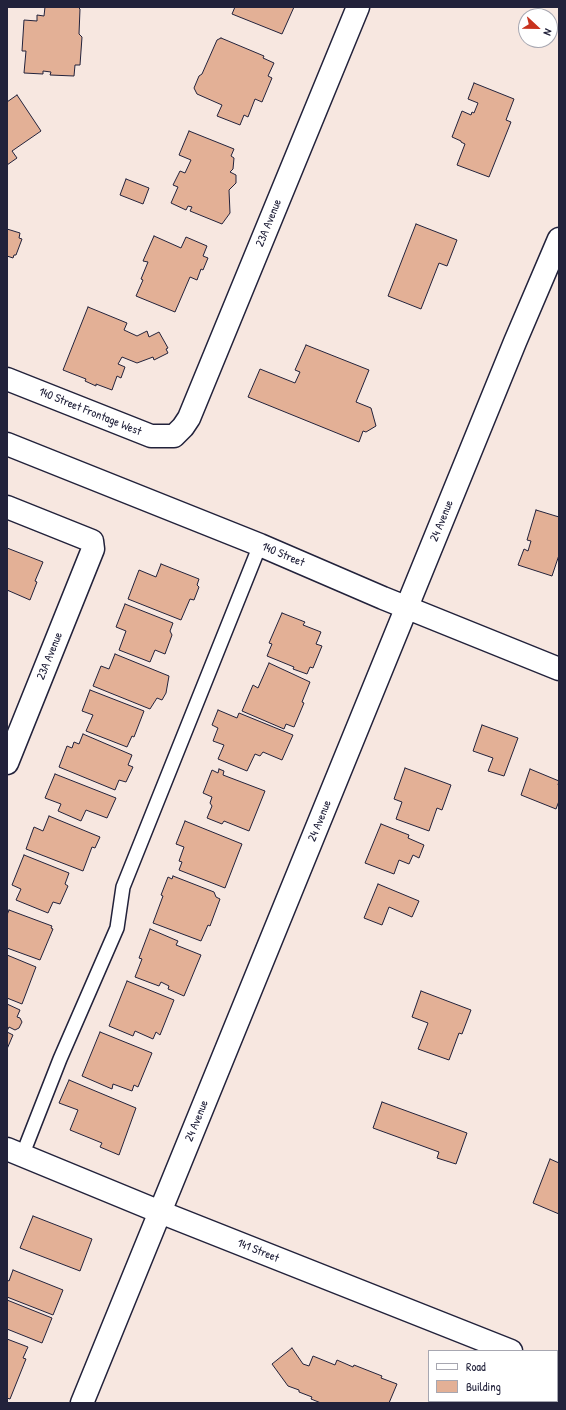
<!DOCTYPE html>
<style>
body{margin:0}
#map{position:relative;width:566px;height:1410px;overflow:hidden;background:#f7e7e0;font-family:"Patrick Hand",sans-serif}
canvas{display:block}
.frame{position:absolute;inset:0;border:8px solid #22223b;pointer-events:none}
.legend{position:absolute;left:428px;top:1350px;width:130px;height:52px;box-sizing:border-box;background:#fff;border:1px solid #a7a7b1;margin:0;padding:5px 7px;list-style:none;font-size:12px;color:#22223b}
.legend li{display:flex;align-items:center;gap:8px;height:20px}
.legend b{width:20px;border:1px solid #a7a7b1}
.north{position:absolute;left:518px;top:8px;width:40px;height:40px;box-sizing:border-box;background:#fff;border:1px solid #a7a7b1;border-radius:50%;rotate:112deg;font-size:11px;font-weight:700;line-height:16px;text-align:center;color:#22223b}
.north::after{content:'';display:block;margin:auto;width:14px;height:18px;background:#c8321e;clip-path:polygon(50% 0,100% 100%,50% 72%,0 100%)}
</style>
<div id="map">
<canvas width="566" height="1410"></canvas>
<div class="frame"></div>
<ul class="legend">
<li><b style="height:5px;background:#fff"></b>Road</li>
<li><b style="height:11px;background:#e3b096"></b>Building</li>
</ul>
<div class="north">N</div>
</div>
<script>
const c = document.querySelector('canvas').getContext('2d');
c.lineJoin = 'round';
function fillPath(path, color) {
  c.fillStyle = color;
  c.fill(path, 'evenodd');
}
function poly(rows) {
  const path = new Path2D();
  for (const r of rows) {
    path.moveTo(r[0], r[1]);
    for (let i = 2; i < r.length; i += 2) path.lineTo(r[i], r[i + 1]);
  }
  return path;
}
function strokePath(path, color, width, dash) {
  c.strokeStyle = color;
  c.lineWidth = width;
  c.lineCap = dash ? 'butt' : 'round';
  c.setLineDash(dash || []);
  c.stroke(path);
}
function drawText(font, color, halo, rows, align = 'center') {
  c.font = font + ' "Patrick Hand",sans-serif';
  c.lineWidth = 3;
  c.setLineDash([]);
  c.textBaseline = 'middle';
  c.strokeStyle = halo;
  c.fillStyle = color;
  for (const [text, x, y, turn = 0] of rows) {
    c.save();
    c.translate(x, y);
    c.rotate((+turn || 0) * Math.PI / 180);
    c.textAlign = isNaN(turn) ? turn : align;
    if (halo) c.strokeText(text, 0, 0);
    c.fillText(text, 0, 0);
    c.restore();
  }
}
const building = poly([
 [45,7,78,7,80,9,79,34,82,37,80,65,75,65,74,76,50,75,51,72,43,71,43,74,24,73,26,51,22,51,24,20,37,21,37,15,44,16,45,7],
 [235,7,294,7,282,34,232,14,235,7],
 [221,38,264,56,263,58,274,63,268,76,272,78,262,102,255,99,248,117,244,115,240,125,217,116,222,105,197,94,194,88,199,76,202,74,217,40,221,38],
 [474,83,514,99,506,120,511,122,489,177,457,165,465,144,461,142,461,141,452,137,462,111,471,115,472,112,474,113,478,103,468,99,474,83],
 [17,95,41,131,12,151,17,158,7,165,7,102,17,95],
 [189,131,234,149,231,156,234,158,233,169,230,172,236,175,236,183,229,190,230,213,222,224,190,211,192,207,188,206,186,210,171,203,178,187,173,185,180,171,185,173,191,160,179,155,189,131],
 [126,179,149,188,143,204,120,195,126,179],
 [416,224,457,240,447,266,439,263,421,309,388,296,416,224],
 [7,229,20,233,19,238,22,239,16,255,14,255,13,258,7,256,7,229],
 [154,236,181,248,186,237,207,246,203,256,208,258,203,270,201,269,197,280,190,277,175,312,136,296,143,280,141,279,148,262,143,261,154,236],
 [88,307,127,323,124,330,137,336,147,331,149,337,159,332,168,348,166,349,168,353,154,360,153,357,137,363,122,357,118,364,125,367,121,378,117,376,112,390,96,384,96,386,85,381,86,379,63,370,88,307],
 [306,345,369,370,356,402,371,408,376,426,366,432,363,431,359,442,248,397,260,369,295,383,300,372,295,370,306,345],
 [536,510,559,517,559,555,552,576,518,565,524,549,528,551,531,541,527,540,536,510],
 [7,548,43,562,35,581,37,582,30,600,7,590,7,548],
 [161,564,199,579,197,585,199,587,194,600,190,599,181,620,128,599,139,570,156,577,161,564],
 [125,604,173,623,170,631,172,635,165,654,155,650,150,662,119,650,126,631,116,627,125,604],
 [282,613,305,622,303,625,321,632,316,644,322,646,313,668,310,667,307,674,293,669,294,667,267,656,272,644,269,643,282,613],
 [115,654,169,676,166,693,162,700,157,698,150,709,93,686,101,666,109,669,115,654],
 [269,663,310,682,302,702,304,703,294,727,286,724,284,729,242,711,253,685,258,688,269,663],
 [90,690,144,711,134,737,132,736,127,747,86,731,93,715,82,711,90,690],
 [218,710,237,718,239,713,293,735,282,760,263,752,260,756,255,754,247,771,218,759,224,745,213,741,218,728,212,725,218,710],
 [482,725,518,738,504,776,488,771,493,758,473,751,482,725],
 [83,734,132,755,128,765,133,767,126,782,119,780,115,790,59,767,67,746,72,748,74,742,79,744,83,734],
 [405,768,451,785,442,810,437,808,429,831,396,819,402,802,394,799,405,768],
 [219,769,224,771,223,775,265,791,249,831,224,821,222,824,207,818,212,806,210,803,212,797,203,793,212,770,218,773,219,769],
 [530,769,559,781,558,785,559,786,559,801,556,809,521,795,530,769],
 [55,774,116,798,107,818,86,810,81,821,58,811,61,804,45,798,55,774],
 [49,816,100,837,95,848,92,847,83,871,26,849,34,827,43,831,49,816],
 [185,821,242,844,225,888,179,870,182,862,179,861,184,847,176,844,185,821],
 [381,824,409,835,408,838,424,845,419,858,413,855,409,864,399,860,394,874,365,863,381,824],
 [24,855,69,873,65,884,68,886,60,904,53,902,48,913,16,900,21,889,12,885,24,855],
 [173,876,214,892,216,897,220,899,210,926,208,925,201,941,153,923,163,896,161,895,168,877,172,879,173,876],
 [378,884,419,901,412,917,389,907,382,925,364,918,378,884],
 [9,910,52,926,51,928,53,929,40,960,7,948,7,915,9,910],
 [150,929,178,941,176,945,201,955,184,996,168,989,169,986,161,982,159,986,135,977,142,959,139,958,150,929],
 [7,955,36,967,22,1004,7,998,7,955],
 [127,981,174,1000,160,1035,156,1032,153,1039,135,1031,133,1036,109,1026,127,981],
 [421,991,471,1010,462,1034,459,1033,449,1060,418,1049,428,1023,412,1017,421,991],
 [7,1004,20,1010,17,1017,20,1018,22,1022,19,1028,15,1030,9,1027,7,1031,7,1004],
 [7,1032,13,1035,7,1049,7,1032],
 [100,1032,152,1053,138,1087,134,1085,132,1091,113,1084,112,1089,82,1076,100,1032],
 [69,1080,136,1108,119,1155,100,1147,102,1143,70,1130,78,1110,59,1103,69,1080],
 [382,1102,467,1133,456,1164,437,1158,439,1152,373,1128,382,1102],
 [550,1159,559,1163,559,1214,533,1203,550,1159],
 [33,1216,92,1239,80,1271,20,1248,33,1216],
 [13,1270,63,1290,53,1315,7,1297,7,1280,9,1281,13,1270],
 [7,1300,52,1318,42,1343,7,1329,7,1300],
 [7,1339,28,1347,23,1358,26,1359,10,1399,7,1398,7,1339],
 [292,1348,303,1364,309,1366,313,1356,335,1365,337,1360,353,1367,354,1365,382,1376,381,1378,397,1384,389,1403,321,1403,311,1399,312,1397,299,1392,299,1390,288,1386,272,1364,292,1348]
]);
fillPath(building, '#e3b096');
strokePath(building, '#22223b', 1);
const service = poly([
 [22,1156,60,1059,117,928,123,887,260,545]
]);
const minor = poly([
 [7,379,151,436,174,436,183,427,189,418,358,7],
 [7,507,92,541,93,549,7,763],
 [7,1149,160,1212,511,1351],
 [557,1369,559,1370]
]);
const secondary = poly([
 [7,444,260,545,383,598,559,669],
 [82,1403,515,342,559,239]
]);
strokePath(service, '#22223b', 16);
strokePath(minor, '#22223b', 25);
strokePath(secondary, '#22223b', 25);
strokePath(service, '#fff', 13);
strokePath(minor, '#fff', 22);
strokePath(secondary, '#fff', 22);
drawText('12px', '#22223b', '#fff', [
 ["23A Avenue",269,223,-68],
 ["140 Street Frontage West",90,412,22],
 ["24 Avenue",442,521,-68],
 ["140 Street",283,555,23],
 ["23A Avenue",50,656,-68],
 ["24 Avenue",320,821,-68],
 ["24 Avenue",197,1121,-68],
 ["141 Street",258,1251,22]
]);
</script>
